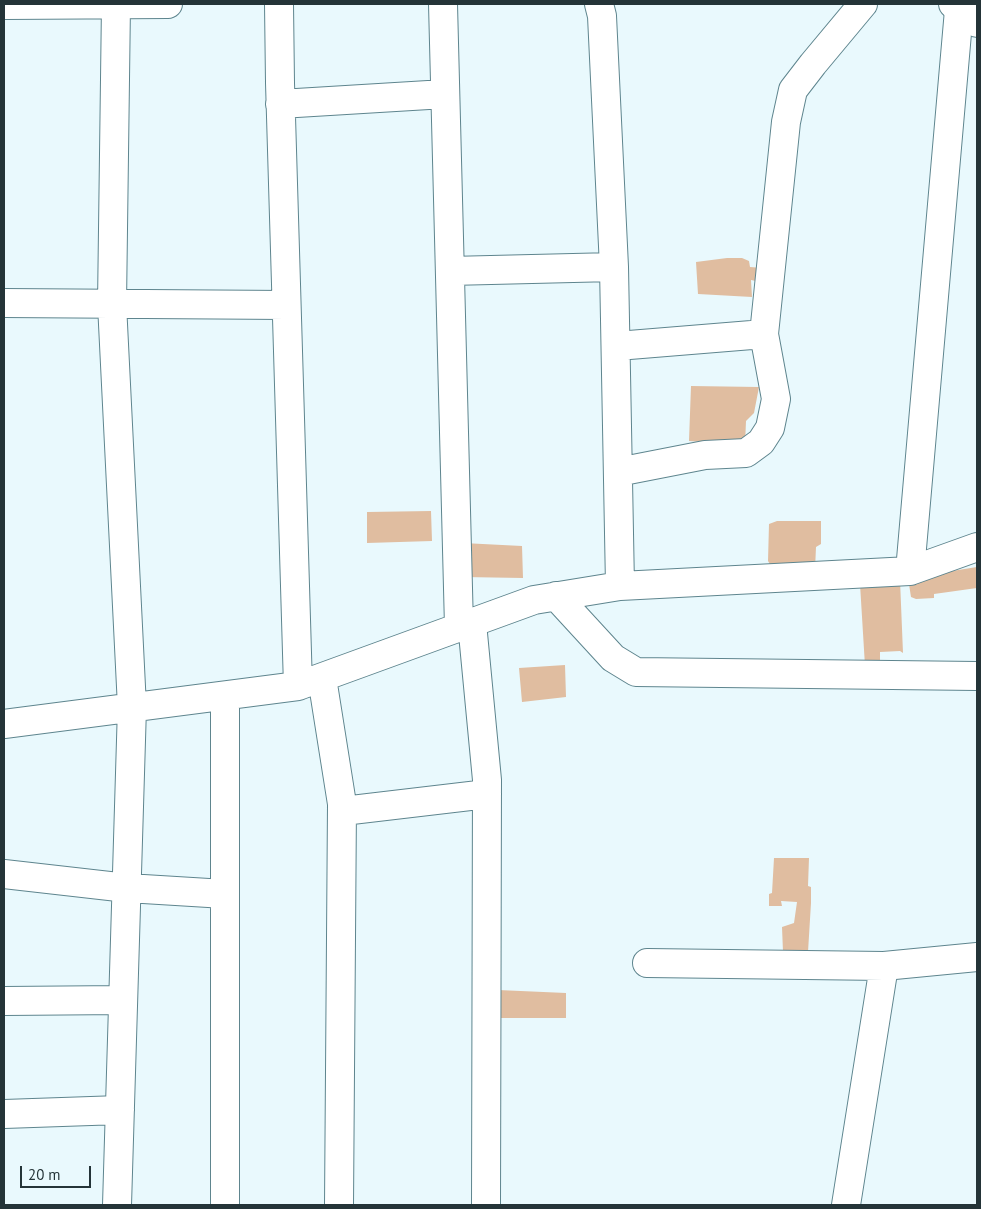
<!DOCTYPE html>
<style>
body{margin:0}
#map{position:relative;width:981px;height:1209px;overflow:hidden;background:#e9f9fd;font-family:"PT Sans",sans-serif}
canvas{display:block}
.frame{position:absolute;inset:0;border:5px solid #243438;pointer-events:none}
.scale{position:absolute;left:20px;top:1166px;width:71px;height:22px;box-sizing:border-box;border:2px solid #243438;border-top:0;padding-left:6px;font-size:15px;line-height:18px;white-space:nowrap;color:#243438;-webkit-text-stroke:4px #e9f9fd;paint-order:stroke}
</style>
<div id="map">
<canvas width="981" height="1209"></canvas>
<div class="frame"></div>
<div class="scale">20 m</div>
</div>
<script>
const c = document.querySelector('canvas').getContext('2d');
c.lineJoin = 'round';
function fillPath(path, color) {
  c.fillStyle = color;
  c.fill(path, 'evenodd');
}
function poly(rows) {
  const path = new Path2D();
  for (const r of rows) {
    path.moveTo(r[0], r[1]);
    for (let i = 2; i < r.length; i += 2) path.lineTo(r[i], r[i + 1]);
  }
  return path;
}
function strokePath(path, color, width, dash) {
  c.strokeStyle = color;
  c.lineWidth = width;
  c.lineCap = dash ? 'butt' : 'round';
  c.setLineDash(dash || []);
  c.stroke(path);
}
fillPath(poly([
 [727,258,742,258,749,261,750,267,763,268,761,282,751,280,752,297,698,294,696,262],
 [691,386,759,387,754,413,746,421,745,445,689,441],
 [431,511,432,541,367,543,367,512],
 [777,521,821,521,821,544,816,547,815,570,776,574,768,561,769,524],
 [463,543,522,546,523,578,463,577],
 [977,567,977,588,934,594,934,598,916,599,911,597,908,578],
 [900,580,903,653,900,651,880,652,880,667,865,666,860,584],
 [565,665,566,697,522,702,519,668],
 [774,858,809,858,808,886,811,887,811,903,808,952,783,952,782,927,794,923,797,902,781,901,782,906,769,906,769,894,772,893],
 [498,990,566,993,566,1018,498,1018]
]), '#e0bda0');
const minor = poly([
 [116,4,112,304,132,707,117,1205],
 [279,4,280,83,298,686,534,600,620,586,910,571,977,547],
 [443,4,459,627],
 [599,4,602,16,614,267,620,586],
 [4,5,168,4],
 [280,104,445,94],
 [450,271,614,267],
 [4,303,286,305],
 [617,346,764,334],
 [618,472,705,455,746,453,761,442,770,428,776,399,764,334,786,122,793,90,813,64,863,4],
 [910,571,959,10,962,4],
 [556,596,613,658,636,672,977,676],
 [472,623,487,780,486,1205],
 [322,678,342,804,339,1205],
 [4,724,298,686],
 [343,811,487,794],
 [4,874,127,888,225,894],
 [647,963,884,966,977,957],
 [4,1001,123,1000],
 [4,1114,120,1110],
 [225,1205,225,696],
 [846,1205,884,966]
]);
const tertiary = poly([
 [953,4,977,23]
]);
strokePath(minor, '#5e858e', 30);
strokePath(tertiary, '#5e858e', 30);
strokePath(minor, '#fff', 28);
strokePath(tertiary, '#fff', 28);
</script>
